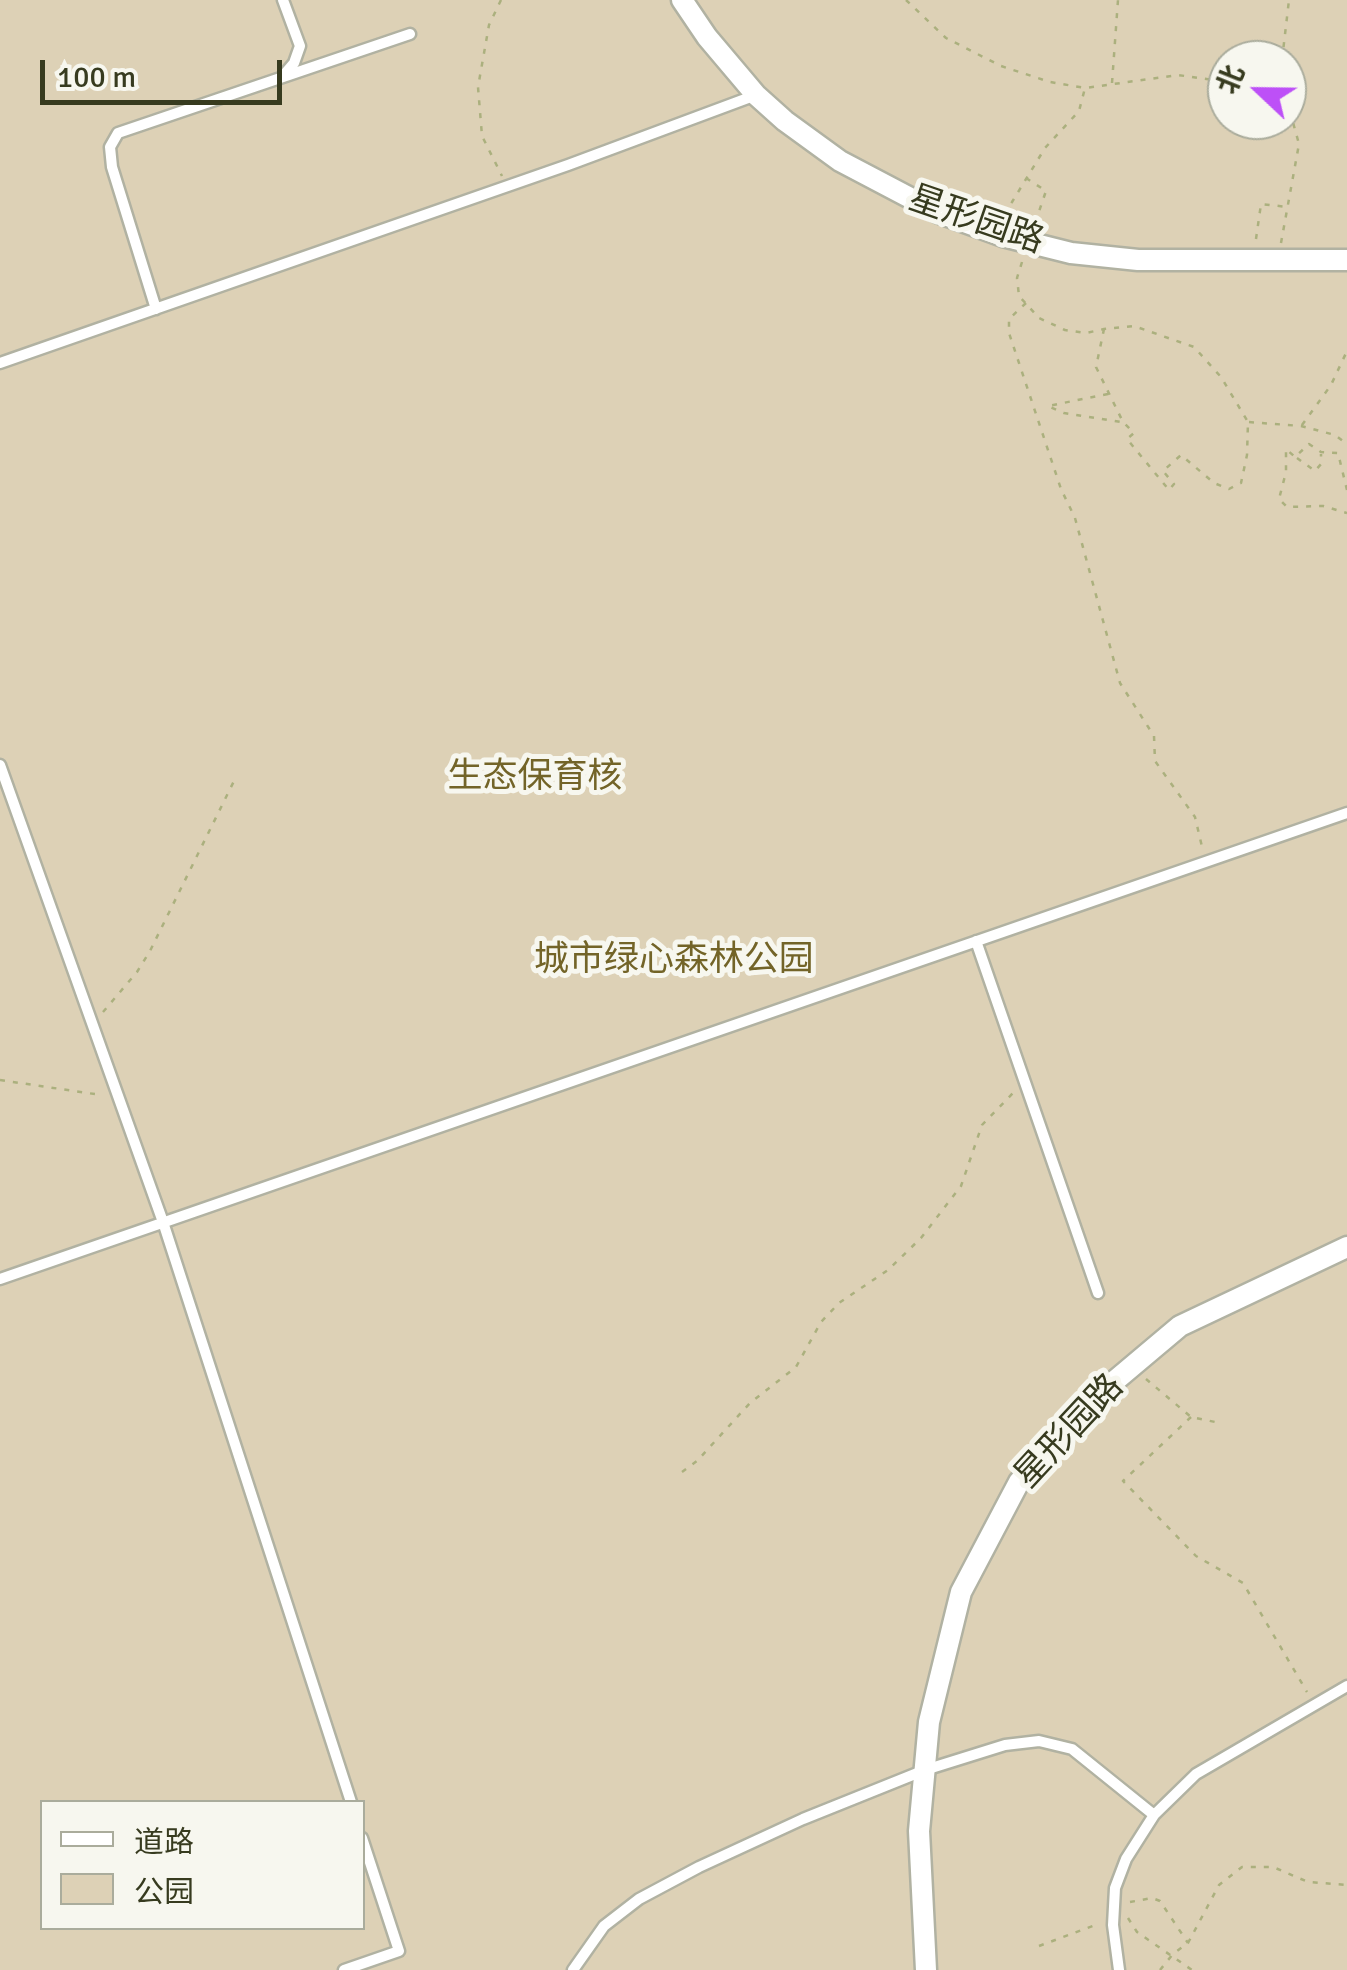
<!DOCTYPE html>
<meta charset="utf-8">
<style>
body{margin:0}
#map{position:relative;width:1347px;height:1970px;overflow:hidden;background:#ebeadf;font-family:Signika,"Noto Sans SC",sans-serif}
canvas{display:block}
.legend{position:absolute;left:40px;top:1800px;width:325px;height:130px;box-sizing:border-box;background:#f7f7ef;border:2px solid #aaac9c;margin:0;padding:12px 18px;list-style:none;font-size:30px;color:#373b1f}
.legend li{display:flex;align-items:center;gap:20px;height:50px}
.legend b{width:50px;border:2px solid #aaac9c}
.north{position:absolute;left:1207px;top:40px;width:100px;height:100px;box-sizing:border-box;background:#f7f7ef;border:2px solid #aaac9c;border-radius:50%;rotate:292deg;font-size:28px;font-weight:700;line-height:40px;text-align:center;color:#373b1f}
.north::after{content:'';display:block;margin:auto;width:35px;height:45px;background:#bd50f7;clip-path:polygon(50% 0,100% 100%,50% 72%,0 100%)}
.scale{position:absolute;left:40px;top:60px;width:242px;height:45px;box-sizing:border-box;border:5px solid #373b1f;border-top:0;padding-left:12px;font-size:30px;line-height:35px;white-space:nowrap;color:#373b1f;-webkit-text-stroke:8px #f7f7ef;paint-order:stroke}
</style>
<div id="map">
<canvas width="1347" height="1970"></canvas>
<ul class="legend">
<li><b style="height:12px;background:#fff"></b>道路</li>
<li><b style="height:28px;background:#ddd1b6"></b>公园</li>
</ul>
<div class="north">北</div>
<div class="scale">100 m</div>
</div>
<script>
const c = document.querySelector('canvas').getContext('2d');
c.lineJoin = 'round';
function fillPath(path, color) {
  c.fillStyle = color;
  c.fill(path, 'evenodd');
}
function poly(rows) {
  const path = new Path2D();
  for (const r of rows) {
    path.moveTo(r[0], r[1]);
    for (let i = 2; i < r.length; i += 2) path.lineTo(r[i], r[i + 1]);
  }
  return path;
}
function strokePath(path, color, width, dash) {
  c.strokeStyle = color;
  c.lineWidth = width;
  c.lineCap = dash ? 'butt' : 'round';
  c.setLineDash(dash || []);
  c.stroke(path);
}
function drawText(font, color, halo, rows, align = 'center') {
  c.font = font + ' Signika,"Noto Sans SC",sans-serif';
  c.lineWidth = 10;
  c.setLineDash([]);
  c.textBaseline = 'middle';
  c.strokeStyle = halo;
  c.fillStyle = color;
  for (const [text, x, y, turn = 0] of rows) {
    c.save();
    c.translate(x, y);
    c.rotate((+turn || 0) * Math.PI / 180);
    c.textAlign = isNaN(turn) ? turn : align;
    if (halo) c.strokeText(text, 0, 0);
    c.fillText(text, 0, 0);
    c.restore();
  }
}
fillPath(poly([
 [0,0,1347,0,1347,1970,0,1970],
 [1227,60,1287,60,1287,120,1227,120],
 [42,1802,362,1802,362,1928,42,1928]
]), '#ddd1b6');
const lane = poly([
 [282,77,294,63,300,46,283,0],
 [156,309,112,167,110,147,118,133,410,34],
 [0,363,568,165,756,95],
 [0,765,163,1222,351,1802],
 [976,941,1098,1293],
 [0,1279,1347,813],
 [344,1970,399,1951,362,1838],
 [573,1970,604,1926,639,1899,699,1867,803,1819,925,1770,1005,1745,1039,1741,1072,1749,1154,1815],
 [1119,1970,1113,1925,1115,1888,1126,1859,1154,1815,1196,1774,1347,1686]
]);
const street = poly([
 [682,0,707,37,756,95,785,121,840,161,937,212,1003,236,1071,253,1138,260,1347,260],
 [926,1970,919,1831,929,1722,961,1592,1019,1482,1098,1395,1180,1326,1347,1247]
]);
strokePath(lane, '#b1b2a2', 15);
strokePath(street, '#b1b2a2', 25);
strokePath(poly([
 [501,0,489,25,478,87,482,136,502,176],
 [906,0,946,38,1001,66,1050,82,1085,88,1178,75,1227,82],
 [1282,60,1289,0],
 [1112,83,1118,0],
 [1026,178,1046,191,1034,226],
 [1009,216,1012,202,1045,148,1079,111,1085,88],
 [1256,239,1261,204,1288,207],
 [1281,243,1299,144,1287,101],
 [1022,262,1017,278,1019,296,1039,318,1065,330,1086,333,1104,329,1134,326,1194,347,1221,377,1248,422,1247,455,1241,483,1229,489,1214,483,1181,455,1163,471,1174,484,1169,490,1127,439,1134,433,1123,422,1096,367,1104,329],
 [1026,303,1009,319,1009,333,1061,489,1075,518,1120,683,1154,736,1155,761,1195,817,1203,851],
 [1108,394,1048,406,1064,413,1121,422],
 [1249,422,1301,426,1335,435,1347,444],
 [1302,425,1331,385,1347,351],
 [1297,458,1315,471,1321,464,1321,454],
 [1347,490,1338,453,1321,452,1309,444,1295,457,1286,449,1286,472,1279,499,1287,507,1323,506,1347,513],
 [103,1012,137,972,150,951,234,781],
 [0,1080,101,1095],
 [1146,1379,1191,1417,1220,1423],
 [1191,1417,1123,1481,1196,1556,1243,1583,1307,1692],
 [682,1472,697,1461,750,1403,796,1367,821,1322,839,1303,888,1270,921,1238,961,1186,982,1125,1013,1093],
 [1130,1902,1152,1898,1160,1901,1188,1943],
 [1128,1918,1137,1932,1192,1970],
 [1039,1946,1098,1924],
 [1160,1970,1173,1954,1188,1943,1219,1885,1242,1867,1273,1867,1308,1882,1347,1885]
]), '#abb07e', 2.5, [5, 8]);
strokePath(lane, '#fff', 10);
strokePath(street, '#fff', 20);
drawText('35px', '#373b1f', '#f7f7ef', [
 ["星形园路",976,221,19],
 ["星形园路",1070,1432,-47]
]);
drawText('35px', '#736428', '#f7f7ef', [
 ["生态保育核",535,778],
 ["城市绿心森林公园",674,961]
]);
</script>
